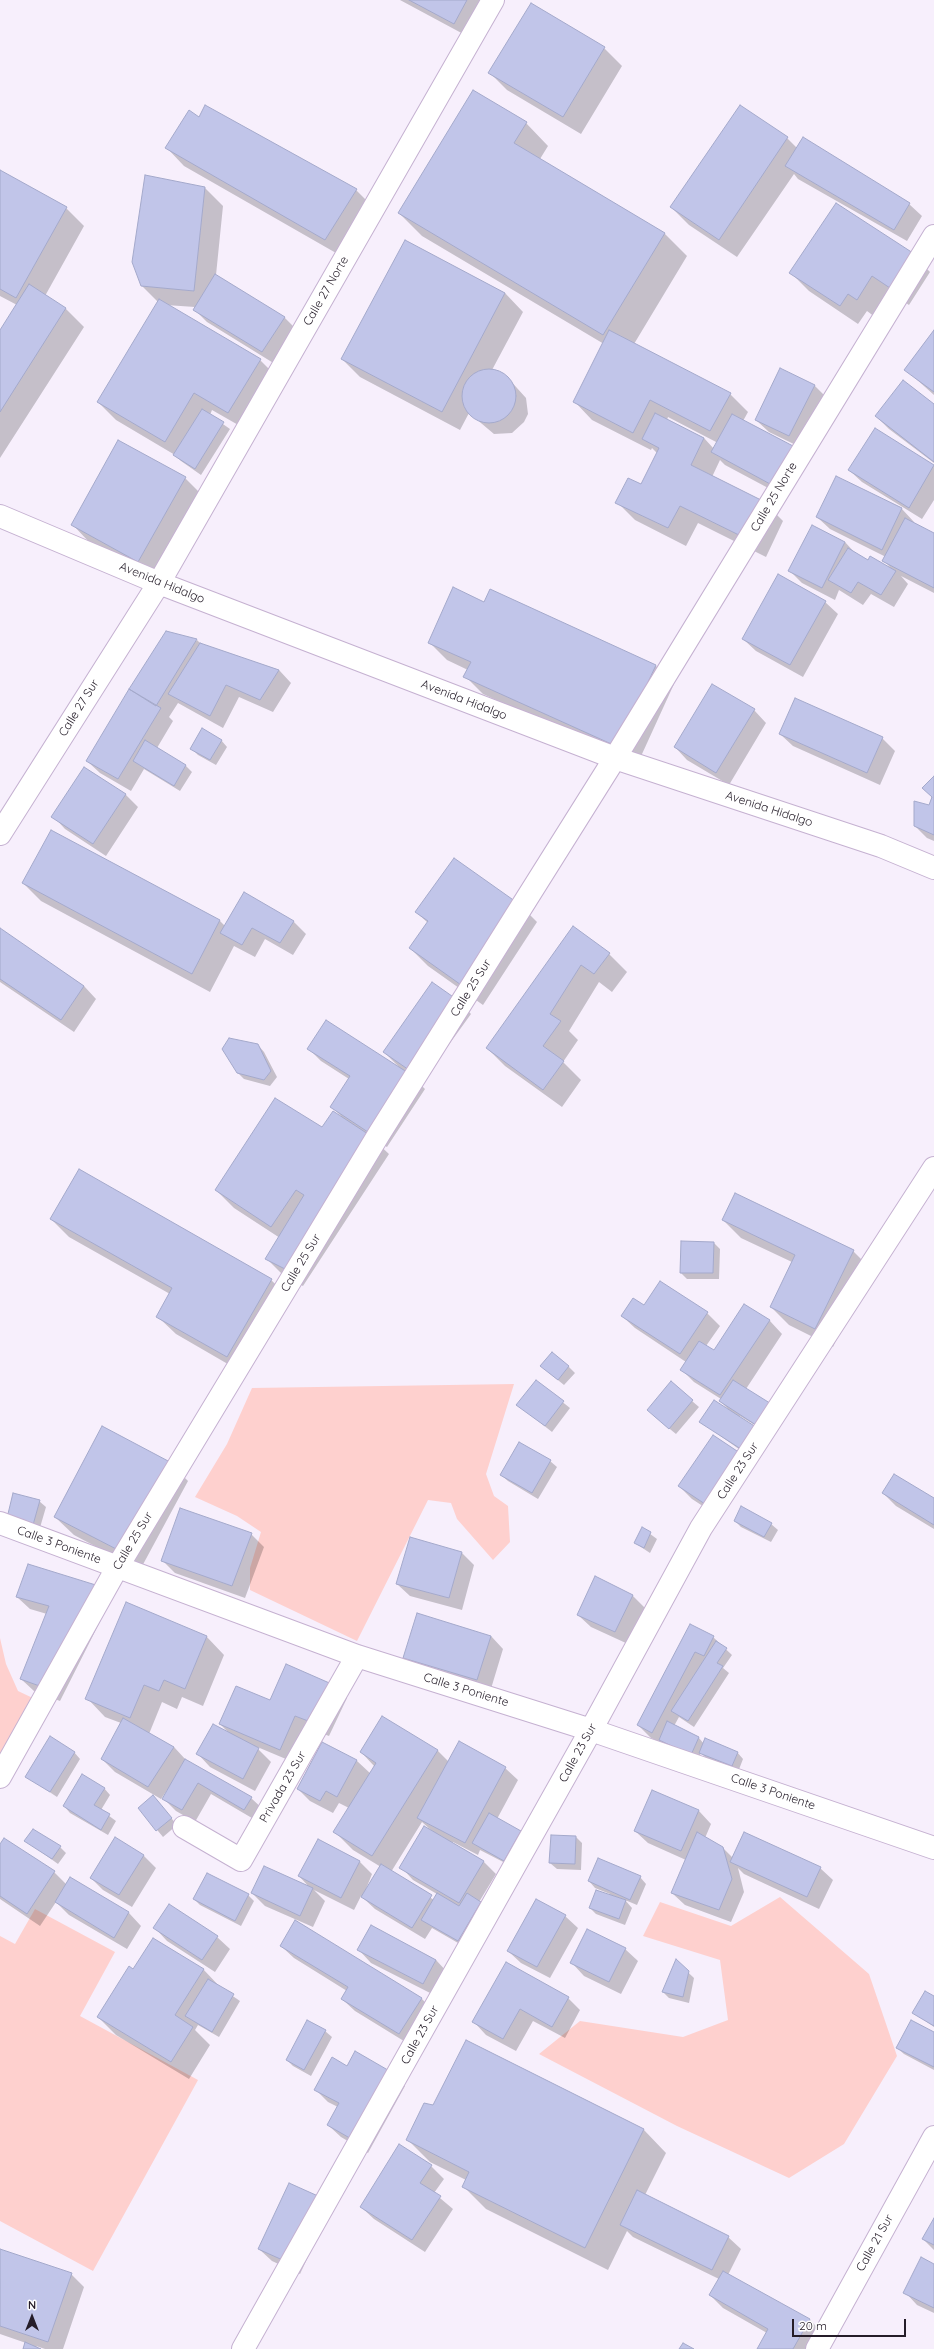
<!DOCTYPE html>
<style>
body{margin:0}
#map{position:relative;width:934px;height:2349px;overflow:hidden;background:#f7effc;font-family:Quicksand,sans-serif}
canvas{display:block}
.north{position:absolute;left:12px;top:2297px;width:40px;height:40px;-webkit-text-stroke:3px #fff;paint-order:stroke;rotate:0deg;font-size:11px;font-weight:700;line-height:16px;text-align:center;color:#251d29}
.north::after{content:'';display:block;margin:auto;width:14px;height:18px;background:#251d29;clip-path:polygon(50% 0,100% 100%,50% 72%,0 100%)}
.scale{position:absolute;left:792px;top:2319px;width:114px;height:18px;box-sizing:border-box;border:2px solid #251d29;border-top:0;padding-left:5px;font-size:12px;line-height:14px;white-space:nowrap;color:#251d29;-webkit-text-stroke:3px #fff;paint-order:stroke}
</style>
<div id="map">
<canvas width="934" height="2349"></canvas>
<div class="north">N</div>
<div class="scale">20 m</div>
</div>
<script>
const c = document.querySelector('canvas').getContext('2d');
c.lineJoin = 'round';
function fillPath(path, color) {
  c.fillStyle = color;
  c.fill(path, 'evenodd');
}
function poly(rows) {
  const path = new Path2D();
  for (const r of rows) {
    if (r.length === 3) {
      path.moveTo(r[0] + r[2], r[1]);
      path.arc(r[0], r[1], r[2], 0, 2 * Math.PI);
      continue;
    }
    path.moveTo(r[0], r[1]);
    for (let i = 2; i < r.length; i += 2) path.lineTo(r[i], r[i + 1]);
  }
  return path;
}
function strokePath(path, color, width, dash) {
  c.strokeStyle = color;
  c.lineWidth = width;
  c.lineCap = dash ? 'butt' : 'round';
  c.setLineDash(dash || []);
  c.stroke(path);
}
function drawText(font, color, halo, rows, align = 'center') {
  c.font = font + ' Quicksand,sans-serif';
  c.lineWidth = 4;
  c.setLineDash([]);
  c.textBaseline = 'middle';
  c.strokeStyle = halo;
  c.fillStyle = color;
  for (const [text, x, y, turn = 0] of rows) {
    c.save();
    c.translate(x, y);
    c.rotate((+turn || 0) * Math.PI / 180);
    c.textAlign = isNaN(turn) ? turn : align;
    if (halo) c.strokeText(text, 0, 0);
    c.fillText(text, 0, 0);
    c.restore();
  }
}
fillPath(poly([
 [514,1384,486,1474,494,1496,508,1506,510,1542,493,1560,457,1519,451,1503,428,1500,357,1641,250,1590,250,1568,261,1532,237,1516,195,1497,227,1444,252,1388],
 [0,1638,6,1664,18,1691,37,1700,0,1768],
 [780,1897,869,1974,897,2056,844,2144,789,2178,677,2126,539,2054,580,2021,683,2037,728,2020,720,1960,643,1936,660,1902,731,1926],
 [35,1909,115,1952,80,2016,198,2080,93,2271,0,2221,0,1936,15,1944]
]), '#fed0ce');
fillPath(poly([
 [400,0,486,0,467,36],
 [604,48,622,66,581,134,507,90,489,72],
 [740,106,787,138,797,148,909,204,922,216,907,241,798,179,794,174,737,257,689,225,671,207],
 [200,119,356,190,374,208,343,257,184,166,166,147],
 [526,123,548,146,540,159,664,233,687,256,634,344,730,394,748,412,743,421,785,497,725,465,720,460,712,477,765,503,783,521,766,557,698,523,686,546,635,520,617,502,641,485,657,453,652,448,651,450,592,420,574,401,604,344,422,236,399,213],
 [668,417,718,443,714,449,704,438,667,420],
 [0,171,66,208,84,226,45,296,66,309,84,327,0,458,0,332,17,305,0,296],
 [146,176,205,188,223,206,216,275,284,317,297,330,275,364,207,322,194,309,195,307,166,305,260,360,278,378,247,430,212,410,210,415,230,429,201,475,181,461,175,455,116,420,98,402,158,302,142,286],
 [405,241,505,293,523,312,492,370,508,378,526,398,528,414,524,422,512,433,494,434,469,413,460,430,360,377,342,359],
 [912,254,930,272,909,305,891,293,875,317,867,311,858,324,809,291,791,273],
 [934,331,934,395,905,369],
 [814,385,827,398,802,448,769,432,756,420],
 [934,405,934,463,889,429,876,416],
 [875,430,934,466,934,500,922,519,862,482,849,470],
 [837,477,902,509,914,522,913,524,934,534,934,593,901,576,908,584,894,607,871,594,863,605,839,590,835,600,802,583,789,570,845,542,856,554,868,561,890,567,884,561,886,557,830,529,817,517],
 [185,478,203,496,157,579,90,543,72,524],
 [491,590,656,666,674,684,637,765,483,694,465,676,468,670,447,660,429,642,485,603],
 [825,602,838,614,803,677,756,651,743,639],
 [197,640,201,644,279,670,291,683,273,712,239,697,223,728,178,703,169,717,173,721,157,748,186,766,192,772,180,791,144,769,131,791,100,773,87,761],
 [754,710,766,723,729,785,687,760,675,747],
 [780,734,882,738,895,751,880,785,793,746],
 [221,740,227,747,216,765,198,755,192,749],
 [85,768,126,795,138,807,106,856,65,829,53,816],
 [934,777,934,841,927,838,915,826,930,806],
 [51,831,220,921,225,926,293,921,306,934,293,955,265,939,255,957,234,946,210,992,41,901,23,883],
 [519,904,537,922,483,1005,428,966,410,948,428,923,416,912],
 [574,928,609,954,627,972,612,992,599,982,569,1031,578,1040,563,1062,581,1080,562,1107,505,1066,487,1048],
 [0,930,84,986,96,999,74,1032,0,982],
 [459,1001,471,1014,422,1082,412,1076,425,1089,387,1147,374,1140,389,1154,303,1286,285,1277,267,1259,280,1238,234,1208,216,1190,341,1116,331,1106,349,1079,321,1061,308,1048,400,1068,384,1052],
 [258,1045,264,1052,277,1077,270,1086,244,1079,237,1072],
 [51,1219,271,1280,290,1298,245,1374,176,1334,157,1316,170,1294,69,1237],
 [723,1220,853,1251,871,1269,833,1347,789,1325,771,1307,792,1262,741,1238],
 [713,1242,720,1249,719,1279,687,1279,681,1273],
 [745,1305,770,1321,782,1334,746,1389,766,1432,740,1416,738,1417,750,1457,701,1422,728,1409,720,1401,721,1399,694,1382,681,1369,686,1362,635,1328,622,1316,644,1307,707,1313,720,1326,706,1346,714,1351],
 [568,1366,575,1373,564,1385,548,1372],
 [536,1381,570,1408,552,1432,518,1405],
 [671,1383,699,1407,676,1434,654,1416],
 [713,1436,718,1516,692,1499,679,1486],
 [519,1443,550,1461,557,1467,538,1499,508,1481,501,1475],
 [169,1462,188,1481,140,1570,74,1535,55,1517],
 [883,1493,934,1499,934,1529,896,1506],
 [39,1501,46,1507,39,1531,14,1524],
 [735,1521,771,1524,778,1530,771,1542,741,1527],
 [642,1528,657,1539,650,1553,635,1543],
 [251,1534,264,1547,245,1598,175,1573,162,1560],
 [462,1553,474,1565,462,1610,410,1596,397,1584],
 [632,1595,645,1608,628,1644,591,1627,578,1615],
 [17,1597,111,1600,60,1701,34,1691,21,1679,47,1614,30,1609],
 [691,1626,713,1637,732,1655,723,1668,729,1673,694,1727,679,1717,674,1726,699,1738,704,1744,737,1752,743,1759,738,1772,707,1759,701,1753,697,1761,651,1738,638,1725],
 [206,1636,224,1655,203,1706,182,1697,177,1709,162,1702,149,1734,174,1747,186,1760,251,1798,264,1810,257,1821,211,1794,195,1822,176,1811,164,1799,168,1791,167,1790,161,1799,115,1772,102,1759,121,1723,105,1717,87,1698],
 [491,1636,503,1649,490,1692,417,1670,405,1657],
 [334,1686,347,1698,329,1736,308,1728,293,1762,255,1746,271,1762,255,1791,210,1767,198,1754,229,1733,220,1724,270,1701],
 [322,1743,357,1761,371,1774,375,1767,361,1752,438,1751,449,1762,505,1768,518,1780,497,1819,520,1832,527,1838,511,1866,480,1850,478,1855,453,1842,452,1843,483,1861,496,1874,479,1902,487,1909,465,1947,432,1928,425,1939,375,1909,361,1896,354,1910,314,1890,325,1901,313,1927,265,1906,252,1893,310,1888,299,1876,360,1862,372,1874,364,1894,381,1867,353,1850,335,1832,349,1808,339,1803,333,1813,310,1801,298,1789],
 [422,1822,432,1831,401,1867,413,1880,437,1894,434,1900,391,1872],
 [74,1752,80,1759,57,1797,27,1777],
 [104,1788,110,1795,101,1810,116,1821,108,1835,70,1813,64,1806],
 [652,1791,699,1811,711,1824,705,1838,723,1848,733,1858,820,1868,833,1880,819,1909,744,1874,738,1868,744,1892,731,1922,685,1905,672,1893,686,1860,648,1843,635,1831],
 [153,1796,177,1825,163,1837,139,1808],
 [576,1837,582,1843,581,1870,557,1869,550,1863],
 [115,1839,144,1856,156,1868,132,1907,103,1890,91,1878],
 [26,1841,60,1847,66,1853,58,1864],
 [0,1845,54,1872,67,1885,70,1878,129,1913,141,1926,127,1949,69,1915,56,1902,40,1926,0,1899],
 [640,1877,646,1884,637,1905,625,1900,632,1908,625,1925,596,1914,590,1908,610,1894,595,1888,589,1881],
 [248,1895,254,1901,241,1926,200,1905,194,1899],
 [565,1916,578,1928,550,1978,521,1963,508,1951],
 [371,1926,436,1960,448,1973,436,1996,371,1963,359,1950],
 [155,1928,217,1937,230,1949,215,1972,167,1941],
 [281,1946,421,1998,434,2011,412,2046,355,2011,342,1999,347,1991,294,1958],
 [625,1949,638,1961,621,1994,584,1976,572,1963],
 [676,1961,694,1978,689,2003,669,1998,663,1992],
 [506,1964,568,1998,580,2010,565,2038,533,2021,516,2051,486,2035,474,2022],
 [203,1969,221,1988,240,2001,219,2037,198,2025,195,2030,210,2045,189,2079,116,2035,98,2017,134,1970],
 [934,1997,934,2027,914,2013],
 [308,2022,325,2031,332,2037,311,2076,293,2066,287,2060],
 [934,2033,934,2070,904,2054,897,2048],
 [466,2042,644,2130,666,2153,645,2195,728,2237,741,2249,728,2275,810,2320,822,2332,813,2349,758,2349,767,2333,723,2308,710,2295,719,2279,633,2237,627,2231,608,2270,486,2209,463,2186,466,2180,430,2162,408,2140,434,2106],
 [347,2068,393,2073,405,2086,368,2153,341,2137,328,2125,338,2107,328,2102,315,2089],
 [431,2166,444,2179,434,2193,453,2209,425,2252,374,2219,361,2207],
 [330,2210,300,2274,272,2261,259,2249],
 [934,2220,934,2250,923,2239],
 [0,2251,71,2274,84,2287,63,2349,45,2349,36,2346,39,2349,24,2349,26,2343,0,2334],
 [934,2265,934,2313,917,2305,905,2292]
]), '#0003');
const building = poly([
 [409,0,467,0,454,24,409,0],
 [531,3,605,47,563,117,488,73,531,3],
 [473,90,527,122,514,143,665,233,603,335,398,213,473,90],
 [205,105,357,189,325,240,165,148,189,110,199,117,205,105],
 [740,105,788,137,719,240,670,207,740,105],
 [803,137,910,203,894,230,785,166,803,137],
 [0,170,67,207,16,298,0,289,0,170],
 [145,175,205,187,194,291,141,286,132,262,145,175],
 [836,203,913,253,890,288,872,276,857,300,848,294,840,306,789,273,836,203],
 [405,240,505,293,442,412,341,359,405,240],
 [215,274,285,317,262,352,193,310,215,274],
 [29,284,66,308,0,412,0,330,29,284],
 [159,299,261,359,228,413,194,393,165,442,97,402,159,299],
 [609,330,731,393,710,431,650,400,633,433,573,402,609,330],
 [934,330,934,392,904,370,934,330],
 [780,368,815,385,789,436,755,420,780,368],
 [489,396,27],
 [903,380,934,404,934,462,875,416,903,380],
 [202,409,224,422,195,469,173,455,202,409],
 [655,413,704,438,691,465,765,502,747,539,680,506,668,528,615,503,628,478,641,484,659,448,642,439,655,413],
 [732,414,793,446,772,485,711,452,732,414],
 [875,428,934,465,909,508,848,470,875,428],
 [118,440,186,477,138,562,71,525,118,440],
 [836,476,902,508,882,550,816,517,836,476],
 [905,518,934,533,934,588,882,561,905,518],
 [812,525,845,542,822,588,788,571,812,525],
 [848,548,868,560,870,556,896,571,881,595,858,582,851,593,828,580,848,548],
 [778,574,826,601,790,665,742,639,778,574],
 [453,587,484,602,490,589,656,665,618,747,463,677,471,662,428,643,453,587],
 [166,631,197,639,156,706,129,689,166,631],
 [200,643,279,670,260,700,226,685,210,716,168,694,200,643],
 [712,684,755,709,716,773,674,747,712,684],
 [129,689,161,708,118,779,86,761,129,689],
 [795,698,883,737,867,773,779,734,795,698],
 [202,728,222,740,210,760,190,749,202,728],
 [145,740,186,765,174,786,133,761,145,740],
 [84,767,126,794,93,844,51,817,84,767],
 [934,776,934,835,914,826,914,801,929,805,932,797,922,788,934,776],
 [51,830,220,920,192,974,22,883,51,830],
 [454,858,519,904,464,987,409,948,428,921,415,912,454,858],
 [244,892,294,921,280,943,252,928,242,945,220,933,244,892],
 [573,926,610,953,594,974,581,965,550,1014,561,1021,543,1046,564,1061,543,1090,486,1048,573,926],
 [0,928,84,986,61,1020,0,979,0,928],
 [432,982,459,1001,409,1070,383,1052,432,982],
 [326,1020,413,1076,374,1136,330,1107,350,1076,307,1049,326,1020],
 [229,1038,258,1044,271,1071,264,1080,237,1073,222,1049,229,1038],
 [275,1098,322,1127,333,1111,371,1136,285,1269,265,1259,304,1195,296,1190,271,1227,215,1190,275,1098],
 [79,1169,272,1279,227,1357,156,1317,172,1288,50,1219,79,1169],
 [735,1193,854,1250,815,1329,770,1307,795,1255,722,1220,735,1193],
 [681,1241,714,1242,713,1273,680,1273,681,1241],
 [660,1281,708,1312,680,1354,621,1316,633,1298,644,1305,660,1281],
 [744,1304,770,1320,720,1395,680,1370,699,1341,714,1350,744,1304],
 [552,1352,569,1366,558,1380,540,1366,552,1352],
 [536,1380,564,1401,545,1426,516,1405,536,1380],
 [733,1380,773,1405,759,1427,719,1401,733,1380],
 [671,1381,693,1400,669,1429,647,1410,671,1381],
 [714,1400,759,1429,744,1451,699,1422,714,1400],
 [102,1426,170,1462,122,1552,54,1517,102,1426],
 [713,1435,740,1453,705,1504,678,1486,713,1435],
 [519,1442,551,1460,532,1493,500,1475,519,1442],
 [894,1474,934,1498,934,1525,882,1493,894,1474],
 [13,1493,40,1500,33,1525,7,1518,13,1493],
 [741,1506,772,1523,764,1537,734,1521,741,1506],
 [180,1508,252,1533,232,1586,161,1561,180,1508],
 [642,1527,651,1532,644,1548,634,1543,642,1527],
 [410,1537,462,1552,449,1598,396,1584,410,1537],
 [28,1564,99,1586,48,1689,20,1679,49,1606,16,1597,28,1564],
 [595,1576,633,1595,615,1632,577,1615,595,1576],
 [126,1602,207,1636,185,1689,164,1680,159,1691,144,1685,130,1718,85,1699,126,1602],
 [417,1613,491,1636,477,1680,403,1658,417,1613],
 [690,1624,714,1636,704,1656,695,1652,652,1733,637,1725,690,1624],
 [716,1641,727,1648,717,1663,723,1666,688,1721,671,1711,716,1641],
 [286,1664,334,1685,316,1724,295,1716,280,1750,219,1724,236,1686,270,1700,286,1664],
 [382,1716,438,1750,372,1856,333,1832,376,1763,360,1752,382,1716],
 [123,1718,174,1747,148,1787,101,1759,123,1718],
 [667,1721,699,1737,691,1755,659,1740,667,1721],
 [213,1724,259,1748,243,1779,196,1754,213,1724],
 [50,1736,75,1752,50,1792,25,1777,50,1736],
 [705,1738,738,1752,732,1766,699,1753,705,1738],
 [459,1741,506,1767,465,1843,417,1818,459,1741],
 [322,1742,357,1760,337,1797,326,1791,320,1801,297,1789,322,1742],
 [185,1759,252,1797,244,1810,198,1783,182,1810,162,1799,185,1759],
 [82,1774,105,1788,94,1805,110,1814,101,1830,63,1806,82,1774],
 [652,1790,699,1810,681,1851,634,1831,652,1790],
 [153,1795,172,1818,156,1831,138,1808,153,1795],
 [489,1813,521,1831,504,1861,472,1843,489,1813],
 [424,1826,484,1861,459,1903,399,1868,424,1826],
 [33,1829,61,1846,52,1859,24,1841,33,1829],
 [697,1832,723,1847,732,1879,719,1910,671,1893,697,1832],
 [744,1832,821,1867,807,1897,730,1862,744,1832],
 [551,1835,576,1836,575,1864,549,1863,551,1835],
 [115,1837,144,1855,119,1895,90,1878,115,1837],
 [4,1838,55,1871,27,1914,0,1896,0,1844,4,1838],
 [318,1839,360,1861,341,1898,298,1876,318,1839],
 [598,1858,641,1876,630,1900,588,1881,598,1858],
 [381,1864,432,1895,412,1928,361,1897,381,1864],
 [264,1866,313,1888,300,1916,251,1893,264,1866],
 [207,1873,249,1894,235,1921,193,1899,207,1873],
 [70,1877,129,1912,114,1938,55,1902,70,1877],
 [596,1890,626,1900,619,1919,589,1908,596,1890],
 [437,1893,459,1906,467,1893,481,1902,458,1941,421,1920,437,1893],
 [536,1899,566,1915,537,1967,507,1951,536,1899],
 [169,1904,218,1936,202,1960,153,1928,169,1904],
 [295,1920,422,1998,399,2034,341,1999,348,1987,280,1946,295,1920],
 [371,1925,436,1960,423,1984,357,1950,371,1925],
 [587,1929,626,1948,609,1982,570,1963,587,1929],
 [153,1938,204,1969,175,2015,193,2027,171,2062,97,2017,129,1966,133,1969,153,1938],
 [676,1959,689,1971,683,1997,662,1992,676,1959],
 [506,1962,569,1997,552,2027,520,2009,503,2039,472,2022,506,1962],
 [208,1979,234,1994,212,2032,185,2016,208,1979],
 [925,1991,934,1996,934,2026,912,2013,925,1991],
 [307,2020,326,2030,304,2070,286,2060,307,2020],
 [911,2020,934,2032,934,2067,896,2048,911,2020],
 [466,2040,644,2129,585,2248,462,2187,469,2172,406,2140,424,2103,433,2105,466,2040],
 [355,2051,393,2073,355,2141,327,2125,339,2103,314,2090,332,2057,347,2066,355,2051],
 [399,2144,432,2165,420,2183,441,2196,412,2240,360,2207,399,2144],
 [289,2183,318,2196,287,2262,258,2249,289,2183],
 [637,2190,729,2236,712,2270,620,2225,637,2190],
 [934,2218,934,2245,922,2239,934,2218],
 [0,2249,72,2273,48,2342,0,2326,0,2249],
 [921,2257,934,2264,934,2308,903,2293,921,2257],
 [723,2271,810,2319,793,2349,757,2349,768,2329,709,2295,723,2271],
 [25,2342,41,2349,23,2349,25,2342],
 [683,2343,694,2349,679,2349,683,2343]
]);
fillPath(building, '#c1c5e9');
strokePath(building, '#a4a9cb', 1);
const minor = poly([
 [0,516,159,583,615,758,881,846,934,868],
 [0,834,159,583,493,0],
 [0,1523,357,1656,591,1730,934,1848],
 [0,1777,118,1566,379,1134,615,758,934,236],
 [184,1827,241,1860,357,1656],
 [243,2349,591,1730,701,1528,934,1168],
 [817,2349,934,2137]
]);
strokePath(minor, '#c5b1d1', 24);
strokePath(minor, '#fff', 22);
drawText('12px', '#251d29', '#fff', [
 ["Calle 27 Norte",326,291,-60],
 ["Calle 25 Norte",774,497,-59],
 ["Avenida Hidalgo",162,583,22],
 ["Avenida Hidalgo",464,700,21],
 ["Calle 27 Sur",79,708,-58],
 ["Avenida Hidalgo",769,809,18],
 ["Calle 25 Sur",471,988,-58],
 ["Calle 25 Sur",301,1263,-59],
 ["Calle 23 Sur",738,1471,-57],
 ["Calle 25 Sur",133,1541,-59],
 ["Calle 3 Poniente",59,1545,20],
 ["Calle 3 Poniente",466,1690,17],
 ["Calle 23 Sur",578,1753,-61],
 ["Privada 23 Sur",283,1787,-60],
 ["Calle 3 Poniente",773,1792,19],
 ["Calle 23 Sur",420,2035,-61],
 ["Calle 21 Sur",875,2243,-61]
]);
</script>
